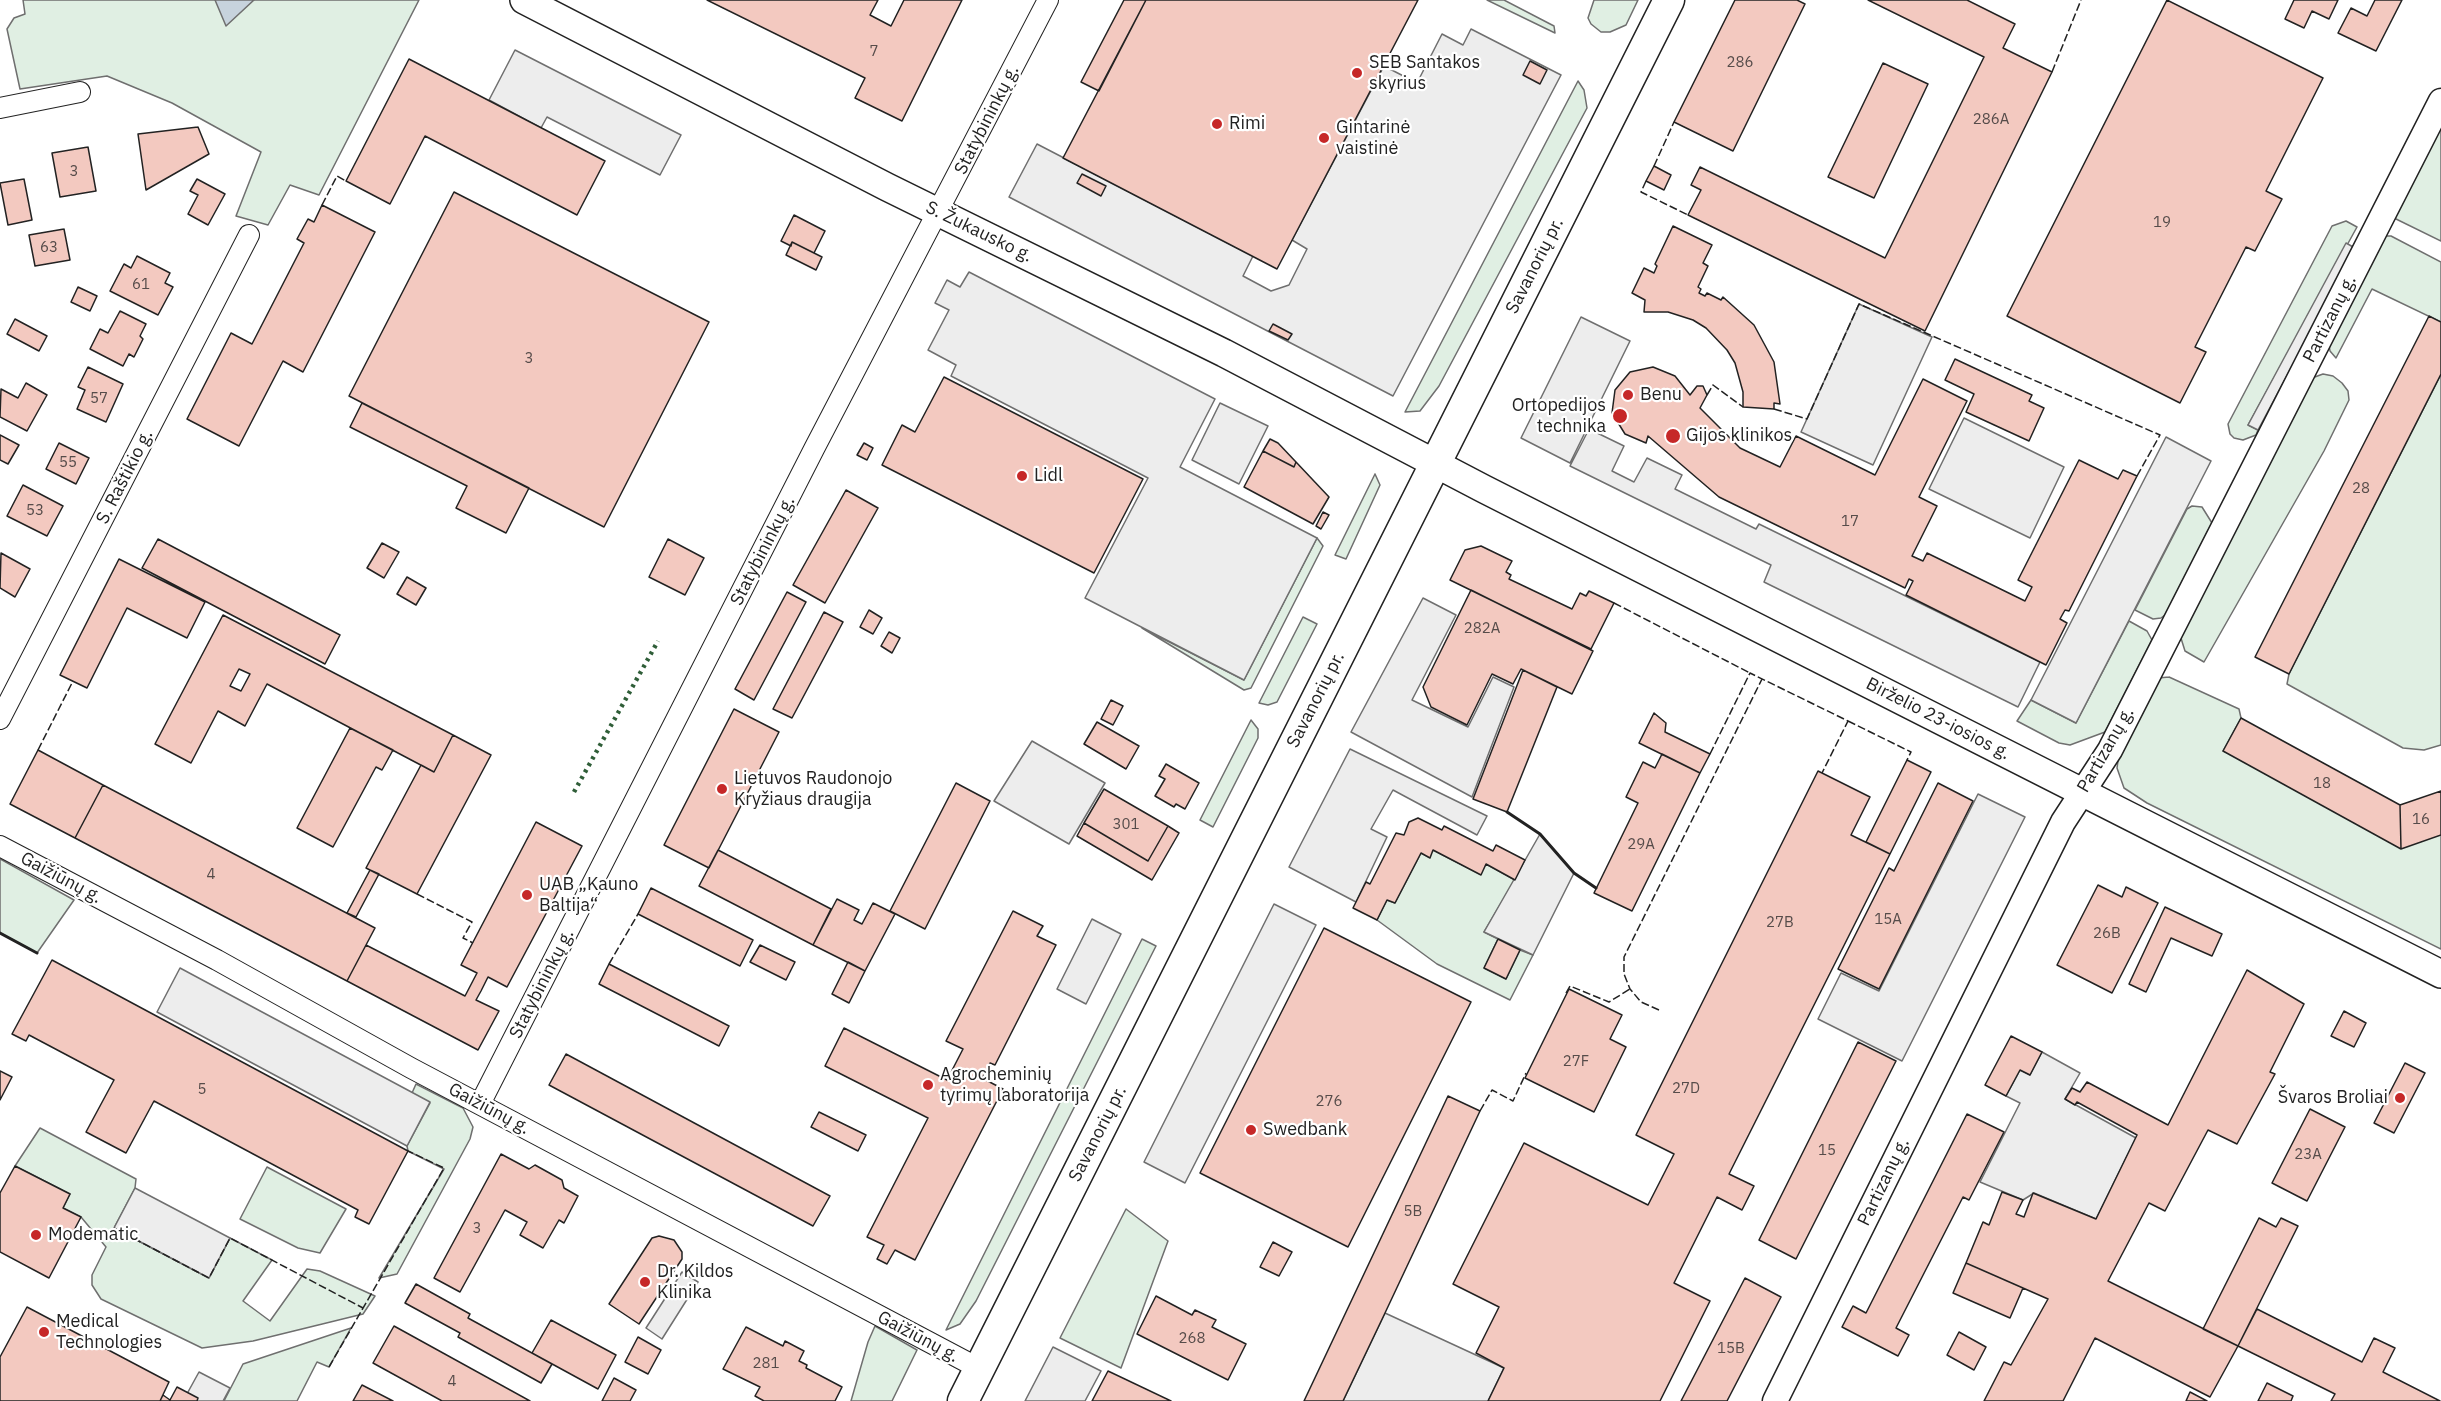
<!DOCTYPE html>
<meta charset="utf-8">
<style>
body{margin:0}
canvas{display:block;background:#fff}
</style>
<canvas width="2441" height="1401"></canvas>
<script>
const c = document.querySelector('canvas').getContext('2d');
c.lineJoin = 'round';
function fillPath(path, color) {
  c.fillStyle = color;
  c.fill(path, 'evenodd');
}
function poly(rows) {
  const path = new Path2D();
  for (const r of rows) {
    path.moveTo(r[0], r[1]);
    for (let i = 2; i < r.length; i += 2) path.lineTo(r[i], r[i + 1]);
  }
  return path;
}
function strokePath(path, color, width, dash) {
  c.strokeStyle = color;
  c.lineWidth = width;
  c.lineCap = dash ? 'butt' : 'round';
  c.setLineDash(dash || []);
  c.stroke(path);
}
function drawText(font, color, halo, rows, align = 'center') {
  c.font = font + ' "IBM Plex Sans",sans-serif';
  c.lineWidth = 4.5;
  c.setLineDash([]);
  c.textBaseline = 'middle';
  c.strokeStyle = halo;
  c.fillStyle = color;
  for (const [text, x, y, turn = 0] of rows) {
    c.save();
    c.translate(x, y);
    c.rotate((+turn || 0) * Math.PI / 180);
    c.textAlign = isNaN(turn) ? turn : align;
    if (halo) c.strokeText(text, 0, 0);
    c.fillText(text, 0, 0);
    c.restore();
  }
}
const green = poly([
 [23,0,419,0,319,195,290,185,268,225,236,216,261,152,172,103,107,76,20,89,7,29,14,18,25,14,23,0],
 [1487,0,1504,0,1554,26,1555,33,1487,0],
 [1594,0,1638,0,1626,25,1610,32,1601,32,1591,24,1588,18,1594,0],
 [1578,81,1584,90,1587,108,1439,386,1420,411,1405,412,1578,81],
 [2441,125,2441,241,2394,218,2441,125],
 [2346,221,2357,227,2248,425,2258,430,2256,435,2243,440,2234,438,2230,434,2228,424,2332,226,2346,221],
 [2385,236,2391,236,2441,262,2441,322,2372,289,2336,358,2330,351,2329,345,2385,236],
 [2323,374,2333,376,2342,383,2348,391,2349,400,2324,451,2204,662,2185,651,2180,635,2312,378,2323,374],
 [2441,374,2441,745,2424,750,2403,748,2287,684,2289,674,2441,374],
 [1375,474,1380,485,1346,559,1335,555,1375,474],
 [2192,506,2202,507,2212,523,2165,615,2161,618,2153,619,2135,610,2187,509,2192,506],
 [1317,538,1323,546,1251,688,1244,690,1142,628,1244,680,1317,538],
 [1303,617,1317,624,1277,702,1268,705,1259,703,1303,617],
 [2129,621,2147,631,2152,640,2105,732,2070,745,2059,743,2017,721,2031,700,2076,723,2129,621],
 [2169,677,2239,709,2241,718,2223,751,2441,835,2441,949,2147,803,2124,788,2117,768,2119,754,2158,678,2169,677],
 [1251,720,1258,729,1258,738,1213,827,1200,820,1251,720],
 [1433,850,1480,874,1486,864,1515,880,1484,932,1498,939,1484,968,1506,979,1520,950,1533,955,1510,1000,1437,964,1377,920,1387,900,1395,903,1421,853,1429,857,1433,850],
 [0,859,74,900,37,953,0,933,0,859],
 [1142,939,1156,946,976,1301,960,1324,946,1330,1142,939],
 [416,1084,463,1108,473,1127,470,1139,397,1274,379,1278,444,1169,408,1151,407,1146,430,1103,412,1093,416,1084],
 [40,1128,136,1179,135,1188,114,1228,209,1278,230,1238,272,1260,243,1301,270,1321,307,1269,320,1271,375,1296,363,1314,253,1341,202,1348,101,1299,92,1285,92,1275,106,1247,81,1217,63,1208,70,1194,15,1166,40,1128],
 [267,1167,346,1209,320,1253,298,1248,240,1219,267,1167],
 [1126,1209,1168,1241,1121,1368,1060,1338,1126,1209],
 [875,1326,917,1350,892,1401,851,1401,868,1342,875,1326],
 [351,1328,329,1367,317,1362,297,1401,224,1401,243,1364,351,1328]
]);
fillPath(green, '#e0efe3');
strokePath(green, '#6f6f6f', 1.5);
const parking = poly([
 [1471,29,1561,75,1393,396,1009,197,1037,144,1253,256,1243,276,1271,291,1289,285,1307,249,1292,240,1384,66,1417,83,1442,34,1463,45,1471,29],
 [515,50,681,135,660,175,547,117,541,128,489,100,515,50],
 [2346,243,2355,248,2258,430,2248,425,2346,243],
 [969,272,1215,399,1180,467,1317,538,1244,680,1085,598,1148,478,951,376,956,365,928,350,949,310,935,303,947,280,960,287,969,272],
 [1859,304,1932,337,1873,465,1801,432,1859,304],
 [1581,317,1630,341,1570,463,1521,438,1581,317],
 [1220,403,1268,426,1239,484,1192,460,1220,403],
 [1964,418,2064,467,2030,538,1929,489,1964,418],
 [1589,429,1624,446,1612,471,1634,482,1647,458,1682,475,1675,489,1756,529,1759,524,2040,662,2018,707,1764,582,1771,565,1570,466,1589,429],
 [2166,437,2211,461,2076,723,2031,700,2166,437],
 [1423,598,1456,615,1412,700,1468,727,1493,677,1514,687,1472,797,1351,732,1423,598],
 [1032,741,1105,783,1069,844,994,801,1032,741],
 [1350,749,1487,816,1477,835,1393,790,1371,829,1387,837,1356,902,1289,867,1350,749],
 [1978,794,2025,817,1902,1061,1818,1019,1841,973,1879,991,1978,794],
 [1540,834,1574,873,1533,955,1484,932,1540,834],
 [1274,904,1316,925,1185,1183,1144,1162,1274,904],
 [1092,919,1121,934,1086,1004,1057,989,1092,919],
 [180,968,430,1102,407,1146,157,1012,180,968],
 [2042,1052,2080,1073,2065,1099,2136,1138,2096,1219,2034,1193,2023,1200,1980,1182,2020,1103,2006,1096,2020,1070,2030,1075,2042,1052],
 [135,1188,230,1238,209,1278,114,1228,135,1188],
 [682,1272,698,1282,662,1339,646,1328,682,1272],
 [1385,1313,1504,1368,1488,1401,1343,1401,1385,1313],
 [1053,1347,1101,1371,1085,1401,1025,1401,1053,1347],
 [199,1372,230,1388,223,1401,183,1401,199,1372]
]);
fillPath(parking, '#ededed');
strokePath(parking, '#6f6f6f', 1.5);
const water = poly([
 [215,0,254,0,226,26,215,0]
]);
fillPath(water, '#c7d3dd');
strokePath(water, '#6f6f6f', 1.5);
const building = poly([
 [707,0,878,0,870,15,891,26,904,0,962,0,902,121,855,98,865,78,707,0],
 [1124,0,1146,0,1099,91,1081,82,1124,0],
 [1146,0,1418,0,1277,269,1063,158,1146,0],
 [1735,0,1797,0,1805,4,1733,151,1674,122,1735,0],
 [1868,0,1967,0,2015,24,2003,48,2052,72,1925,331,1688,215,1701,190,1691,185,1700,167,1885,258,1984,57,1868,0],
 [2167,0,2323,78,2266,191,2282,199,2255,251,2246,247,2195,347,2206,352,2180,403,2007,316,2167,0],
 [2294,0,2338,0,2329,19,2312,11,2304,28,2285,19,2294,0],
 [2375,0,2402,0,2376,51,2338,33,2351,8,2367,16,2375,0],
 [409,59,605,161,577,215,425,136,390,204,346,181,409,59],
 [1530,61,1547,70,1540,84,1523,75,1530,61],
 [1883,63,1928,84,1874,198,1828,177,1883,63],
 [198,127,209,154,146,190,138,134,198,127],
 [88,147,96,191,60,197,52,153,88,147],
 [1654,166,1671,175,1664,190,1646,181,1654,166],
 [1082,174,1106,186,1101,196,1077,183,1082,174],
 [24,179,32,220,8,225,0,183,24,179],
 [197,179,225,194,208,225,188,214,198,195,190,191,197,179],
 [454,192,709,322,604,527,349,396,454,192],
 [322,205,375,232,303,372,283,361,239,446,187,419,231,333,252,344,304,243,297,239,308,219,314,222,322,205],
 [794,215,825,231,814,253,792,242,791,246,781,241,794,215],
 [1673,226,1712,245,1703,263,1708,266,1698,287,1701,289,1699,293,1705,296,1707,293,1721,300,1723,297,1754,325,1774,362,1780,404,1774,403,1774,409,1743,407,1743,392,1735,363,1727,350,1706,328,1693,320,1668,312,1644,312,1645,300,1632,293,1644,268,1654,273,1657,266,1655,264,1673,226],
 [64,229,70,260,35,266,29,235,64,229],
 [792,242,822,257,816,270,786,255,792,242],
 [137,256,170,273,165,283,173,287,158,315,110,291,124,264,131,268,137,256],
 [78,287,97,296,90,311,71,302,78,287],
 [120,311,146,324,140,336,143,339,134,357,129,354,123,366,90,349,100,329,108,333,120,311],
 [2429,316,2441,322,2441,374,2289,674,2255,657,2429,316],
 [15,319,47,336,39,351,7,334,15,319],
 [1273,324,1292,334,1288,340,1269,331,1273,324],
 [1955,359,2032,395,2029,401,2044,408,2029,441,1966,412,1974,394,1945,380,1955,359],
 [88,367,123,384,106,422,77,409,85,390,78,387,88,367],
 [1653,367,1675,376,1690,395,1697,386,1703,386,1707,395,1700,408,1740,448,1780,467,1796,436,1875,475,1923,379,1967,401,1919,497,1937,506,1912,556,1923,561,1927,553,2025,601,2032,587,2018,580,2079,460,2118,479,2123,470,2137,476,2069,611,2065,610,2060,619,2067,623,2046,665,1906,595,1913,581,1909,579,1905,588,1719,497,1648,436,1646,443,1625,434,1612,413,1615,390,1630,372,1653,367],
 [944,377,1143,479,1094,573,882,465,902,425,915,432,944,377],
 [26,383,47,395,27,431,0,417,1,389,18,398,26,383],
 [362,403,529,488,506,533,456,508,467,486,350,427,362,403],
 [0,435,19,445,8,464,0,460,0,435],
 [1270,439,1278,443,1296,462,1294,467,1263,451,1270,439],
 [59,443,89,458,76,484,46,469,59,443],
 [864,443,873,448,867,460,857,455,864,443],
 [1263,451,1294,467,1296,462,1329,497,1313,524,1244,487,1263,451],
 [23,485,63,506,47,536,7,516,23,485],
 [846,490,878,508,825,603,793,585,846,490],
 [1323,512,1329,515,1321,529,1316,526,1323,512],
 [158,539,340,635,325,664,142,568,158,539],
 [668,539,704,558,685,595,649,577,668,539],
 [382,543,399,552,384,578,367,568,382,543],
 [1481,546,1512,561,1506,572,1511,575,1509,579,1572,609,1580,593,1586,596,1589,591,1614,603,1591,649,1450,580,1465,550,1481,546],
 [1,553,30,569,15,597,0,588,1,553],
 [119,559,205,602,187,638,127,608,87,688,60,675,119,559],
 [407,577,426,588,416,605,397,594,407,577],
 [1471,590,1593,651,1572,694,1521,669,1513,684,1492,674,1467,725,1431,707,1423,687,1471,590],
 [787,592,806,602,754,700,735,689,787,592],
 [869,610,882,618,873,634,860,627,869,610],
 [824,612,843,622,792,718,773,709,824,612],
 [223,615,453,735,434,772,267,684,245,726,218,711,191,763,155,744,223,615],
 [239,669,250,674,241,691,230,686,239,669],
 [889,632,900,638,892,653,881,646,889,632],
 [1523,670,1557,687,1507,812,1473,799,1523,670],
 [1111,700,1123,706,1113,725,1101,719,1111,700],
 [734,709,779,732,709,868,664,845,734,709],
 [1654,713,1666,723,1665,732,1710,754,1700,773,1639,743,1654,713],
 [2241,718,2400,805,2401,849,2223,751,2241,718],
 [1097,722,1139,746,1126,769,1084,744,1097,722],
 [350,728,393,750,382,770,376,767,333,847,297,828,350,728],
 [453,735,491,755,417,894,366,868,421,765,434,772,453,735],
 [38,750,103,785,75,838,10,804,38,750],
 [1662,754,1700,773,1632,911,1594,893,1638,803,1626,797,1643,762,1655,768,1662,754],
 [1907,760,1931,772,1890,854,1866,842,1907,760],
 [1166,764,1199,783,1185,809,1176,804,1174,807,1155,796,1165,779,1159,776,1166,764],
 [1818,771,1870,797,1851,835,1890,854,1729,1174,1754,1186,1742,1210,1717,1197,1674,1283,1710,1301,1660,1401,1488,1401,1504,1368,1476,1353,1499,1307,1453,1284,1524,1143,1648,1205,1674,1154,1636,1135,1818,771],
 [956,783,990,801,925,929,890,911,956,783],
 [1938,783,1973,801,1879,989,1838,969,1889,868,1894,871,1938,783],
 [103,785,375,928,347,981,75,838,103,785],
 [1104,789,1168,826,1148,861,1084,823,1104,789],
 [2441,791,2441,835,2401,849,2400,805,2441,791],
 [1418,818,1442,830,1444,826,1493,851,1496,845,1525,860,1515,880,1486,864,1481,875,1433,850,1430,858,1421,853,1395,903,1387,900,1377,920,1353,908,1366,882,1370,884,1396,833,1404,835,1409,822,1418,818],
 [536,822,582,846,507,987,488,977,481,991,476,1000,499,1011,478,1050,347,981,366,945,465,996,477,973,461,965,536,822],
 [1084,823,1148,861,1168,826,1179,833,1152,880,1077,836,1084,823],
 [718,850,831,909,813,945,699,886,718,850],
 [370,870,379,874,356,917,347,913,370,870],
 [2098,885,2122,897,2126,887,2158,903,2112,993,2057,965,2098,885],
 [651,888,753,940,740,966,638,914,651,888],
 [837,899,859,910,854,920,862,924,873,903,895,914,865,971,813,945,837,899],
 [2165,907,2222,934,2212,956,2171,938,2146,992,2129,984,2165,907],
 [1013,911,1043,926,1037,936,1056,945,995,1065,990,1063,982,1078,1003,1089,915,1260,895,1250,887,1264,877,1259,884,1245,867,1237,928,1118,825,1066,844,1028,947,1080,963,1049,946,1041,1013,911],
 [1324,928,1471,1002,1348,1247,1200,1173,1324,928],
 [1498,939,1520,950,1506,979,1484,968,1498,939],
 [760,945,795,962,786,980,750,962,760,945],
 [52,960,408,1151,369,1224,355,1217,358,1210,154,1101,126,1153,86,1132,114,1080,29,1035,26,1041,12,1034,52,960],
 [848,962,865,971,849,1003,832,994,848,962],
 [609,964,729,1026,719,1046,599,984,609,964],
 [2247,970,2304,1004,2270,1072,2275,1074,2237,1144,2208,1130,2165,1211,2149,1203,2108,1281,2238,1346,2210,1397,2095,1338,2063,1401,1984,1401,2004,1362,2011,1365,2048,1299,1966,1263,1983,1222,1989,1225,2002,1192,2023,1200,2016,1214,2024,1217,2033,1193,2096,1219,2137,1135,2077,1102,2075,1105,2065,1099,2072,1088,2080,1092,2087,1082,2168,1125,2247,970],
 [1569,989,1622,1015,1610,1039,1626,1047,1594,1112,1525,1078,1569,989],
 [2344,1011,2366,1023,2354,1047,2331,1036,2344,1011],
 [2011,1036,2042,1052,2030,1075,2020,1070,2006,1096,1985,1085,2011,1036],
 [1858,1042,1896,1061,1796,1259,1759,1240,1858,1042],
 [566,1054,830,1196,813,1226,549,1085,566,1054],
 [2405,1063,2425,1073,2394,1133,2374,1123,2405,1063],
 [0,1071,12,1077,0,1100,0,1071],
 [1448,1096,1480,1111,1385,1313,1343,1401,1304,1401,1448,1096],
 [2310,1109,2345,1127,2307,1201,2272,1183,2310,1109],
 [819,1112,866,1135,858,1151,811,1127,819,1112],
 [1967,1114,2004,1132,1969,1200,1963,1197,1896,1328,1909,1335,1898,1356,1842,1327,1853,1306,1866,1313,1967,1114],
 [501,1154,529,1169,535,1165,562,1180,564,1188,578,1196,564,1223,559,1220,543,1248,520,1235,527,1222,505,1210,460,1292,434,1278,501,1154],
 [15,1166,70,1194,63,1208,81,1217,49,1278,0,1252,0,1193,15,1166],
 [2259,1218,2276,1227,2281,1218,2298,1226,2238,1346,2203,1329,2259,1218],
 [659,1236,674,1240,682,1252,682,1259,639,1324,609,1304,652,1238,659,1236],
 [1273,1242,1292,1252,1279,1276,1260,1267,1273,1242],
 [1966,1263,2023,1288,2010,1318,1953,1293,1966,1263],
 [1745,1278,1781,1297,1727,1401,1681,1401,1745,1278],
 [416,1284,470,1314,468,1318,552,1364,541,1383,458,1337,460,1333,405,1303,416,1284],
 [1156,1296,1192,1315,1195,1310,1216,1320,1212,1327,1246,1344,1228,1380,1137,1334,1156,1296],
 [27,1307,169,1382,160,1401,0,1401,0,1357,27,1307],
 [2257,1309,2362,1362,2374,1338,2395,1348,2383,1372,2440,1401,2331,1401,2335,1394,2238,1346,2257,1309],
 [551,1320,616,1355,598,1389,532,1353,551,1320],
 [394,1326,530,1401,442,1401,373,1363,394,1326],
 [746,1327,783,1346,785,1341,804,1351,799,1361,807,1365,806,1368,842,1387,835,1401,764,1401,755,1396,760,1387,723,1369,746,1327],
 [1959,1332,1986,1347,1974,1370,1947,1355,1959,1332],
 [638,1337,661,1350,648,1374,625,1362,638,1337],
 [1108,1371,1171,1401,1092,1401,1108,1371],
 [614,1378,636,1390,630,1401,602,1401,614,1378],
 [2267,1383,2293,1396,2291,1401,2258,1401,2267,1383],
 [362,1385,393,1401,353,1401,362,1385],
 [177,1387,198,1398,197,1401,160,1401,163,1395,170,1400,177,1387],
 [2190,1392,2207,1401,2186,1401,2190,1392]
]);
fillPath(building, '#f3c9c0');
strokePath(building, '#222', 1.5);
const minor = poly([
 [0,108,80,92],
 [0,719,249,235],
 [0,846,217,960,411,1068,980,1369],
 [480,1104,814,449,1048,0]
]);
const tertiary = poly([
 [1775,1401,2063,822,2110,750,2441,101]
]);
const secondary = poly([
 [524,0,887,187,1224,353,1484,489,2441,974]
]);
const primary = poly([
 [963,1401,1669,0]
]);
strokePath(minor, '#222', 22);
strokePath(tertiary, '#222', 27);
strokePath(secondary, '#222', 30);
strokePath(primary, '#222', 33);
strokePath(minor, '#fff', 20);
strokePath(tertiary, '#fff', 24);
strokePath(secondary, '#fff', 27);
strokePath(primary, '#fff', 30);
strokePath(poly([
 [574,792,658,641]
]), '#2f5e38', 4.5, [3, 4.5]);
strokePath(poly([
 [2052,72,2081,0],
 [1654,166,1674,122],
 [1646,181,1641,192,1688,215],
 [322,205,337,176,346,181],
 [1707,395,1713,385,1743,407],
 [1774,409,1807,419,1859,304,2160,435,2137,476],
 [1614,603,1750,673],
 [1848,721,1911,752,1907,760],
 [38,750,73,681],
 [1710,754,1750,673,1848,721,1822,773],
 [417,894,472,922,463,938,473,943],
 [609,964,638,914],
 [1566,993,1570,986,1609,1002,1630,989],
 [1659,1010,1641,1002,1630,989,1624,974,1624,957,1762,679],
 [1480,1111,1492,1090,1513,1101,1526,1073],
 [114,1228,209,1278,230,1238,363,1308],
 [329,1367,444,1168,408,1151]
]), '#222', 1.5, [8, 3]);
strokePath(poly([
 [1507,812,1540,834,1574,873,1596,888],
 [0,933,37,953]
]), '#222', 3);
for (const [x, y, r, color] of [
 [1357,73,6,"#c62828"],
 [1217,124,6,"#c62828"],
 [1324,138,6,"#c62828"],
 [1628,395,6,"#c62828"],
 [1620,416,8,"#c62828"],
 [1673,436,8,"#c62828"],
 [1022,476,6,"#c62828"],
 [722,789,6,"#c62828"],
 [527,895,6,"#c62828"],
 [928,1085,6,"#c62828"],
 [2400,1098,6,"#c62828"],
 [1251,1130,6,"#c62828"],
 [36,1235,6,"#c62828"],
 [645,1282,6,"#c62828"],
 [44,1332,6,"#c62828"]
]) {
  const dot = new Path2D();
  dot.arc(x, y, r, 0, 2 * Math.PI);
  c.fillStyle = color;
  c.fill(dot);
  strokePath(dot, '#fff', 2);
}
drawText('15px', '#564c4a', null, [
 ["7",874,52],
 ["286",1740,63],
 ["286A",1991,120],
 ["3",74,172],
 ["19",2162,223],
 ["63",49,248],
 ["61",141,285],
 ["3",529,359],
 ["57",99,399],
 ["55",68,463],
 ["28",2361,489],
 ["53",35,511],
 ["17",1850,522],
 ["282A",1482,629],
 ["18",2322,784],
 ["16",2421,820],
 ["301",1126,825],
 ["29A",1641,845],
 ["4",211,875],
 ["15A",1888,920],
 ["27B",1780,923],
 ["26B",2107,934],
 ["27F",1576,1062],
 ["27D",1686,1089],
 ["5",202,1090],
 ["276",1329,1102],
 ["15",1827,1151],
 ["23A",2308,1155],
 ["5B",1413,1212],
 ["3",477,1229],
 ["268",1192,1339],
 ["15B",1731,1349],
 ["281",766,1364],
 ["4",452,1382]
]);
drawText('18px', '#222', '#fff', [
 ["SEB Santakos",1369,63],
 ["skyrius",1369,84],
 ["Rimi",1229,124],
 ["Gintarinė",1336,128],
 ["vaistinė",1336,149],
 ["Benu",1640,395],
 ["Ortopedijos",1606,406,"right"],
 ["technika",1606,427,"right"],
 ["Gijos klinikos",1686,436],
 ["Lidl",1034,476],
 ["Lietuvos Raudonojo",734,779],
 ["Kryžiaus draugija",734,800],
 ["UAB „Kauno",539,885],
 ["Baltija“",539,906],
 ["Agrocheminių",940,1075],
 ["tyrimų laboratorija",940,1096],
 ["Švaros Broliai",2388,1098,"right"],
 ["Swedbank",1263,1130],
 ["Modematic",48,1235],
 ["Dr. Kildos",657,1272],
 ["Klinika",657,1293],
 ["Medical",56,1322],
 ["Technologies",56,1343]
], 'left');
drawText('18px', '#222', '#fff', [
 ["Statybininkų g.",987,120,-63],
 ["S. Žukausko g.",979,232,26],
 ["Savanorių pr.",1535,266,-63],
 ["Partizanų g.",2330,319,-63],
 ["S. Raštikio g.",125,477,-63],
 ["Statybininkų g.",763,551,-63],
 ["Savanorių pr.",1316,700,-63],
 ["Birželio 23-iosios g.",1938,719,27],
 ["Partizanų g.",2106,750,-60],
 ["Gaižiūnų g.",61,878,28],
 ["Statybininkų g.",542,984,-63],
 ["Gaižiūnų g.",489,1109,28],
 ["Savanorių pr.",1098,1134,-63],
 ["Partizanų g.",1884,1182,-64],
 ["Gaižiūnų g.",918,1337,28]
]);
</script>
